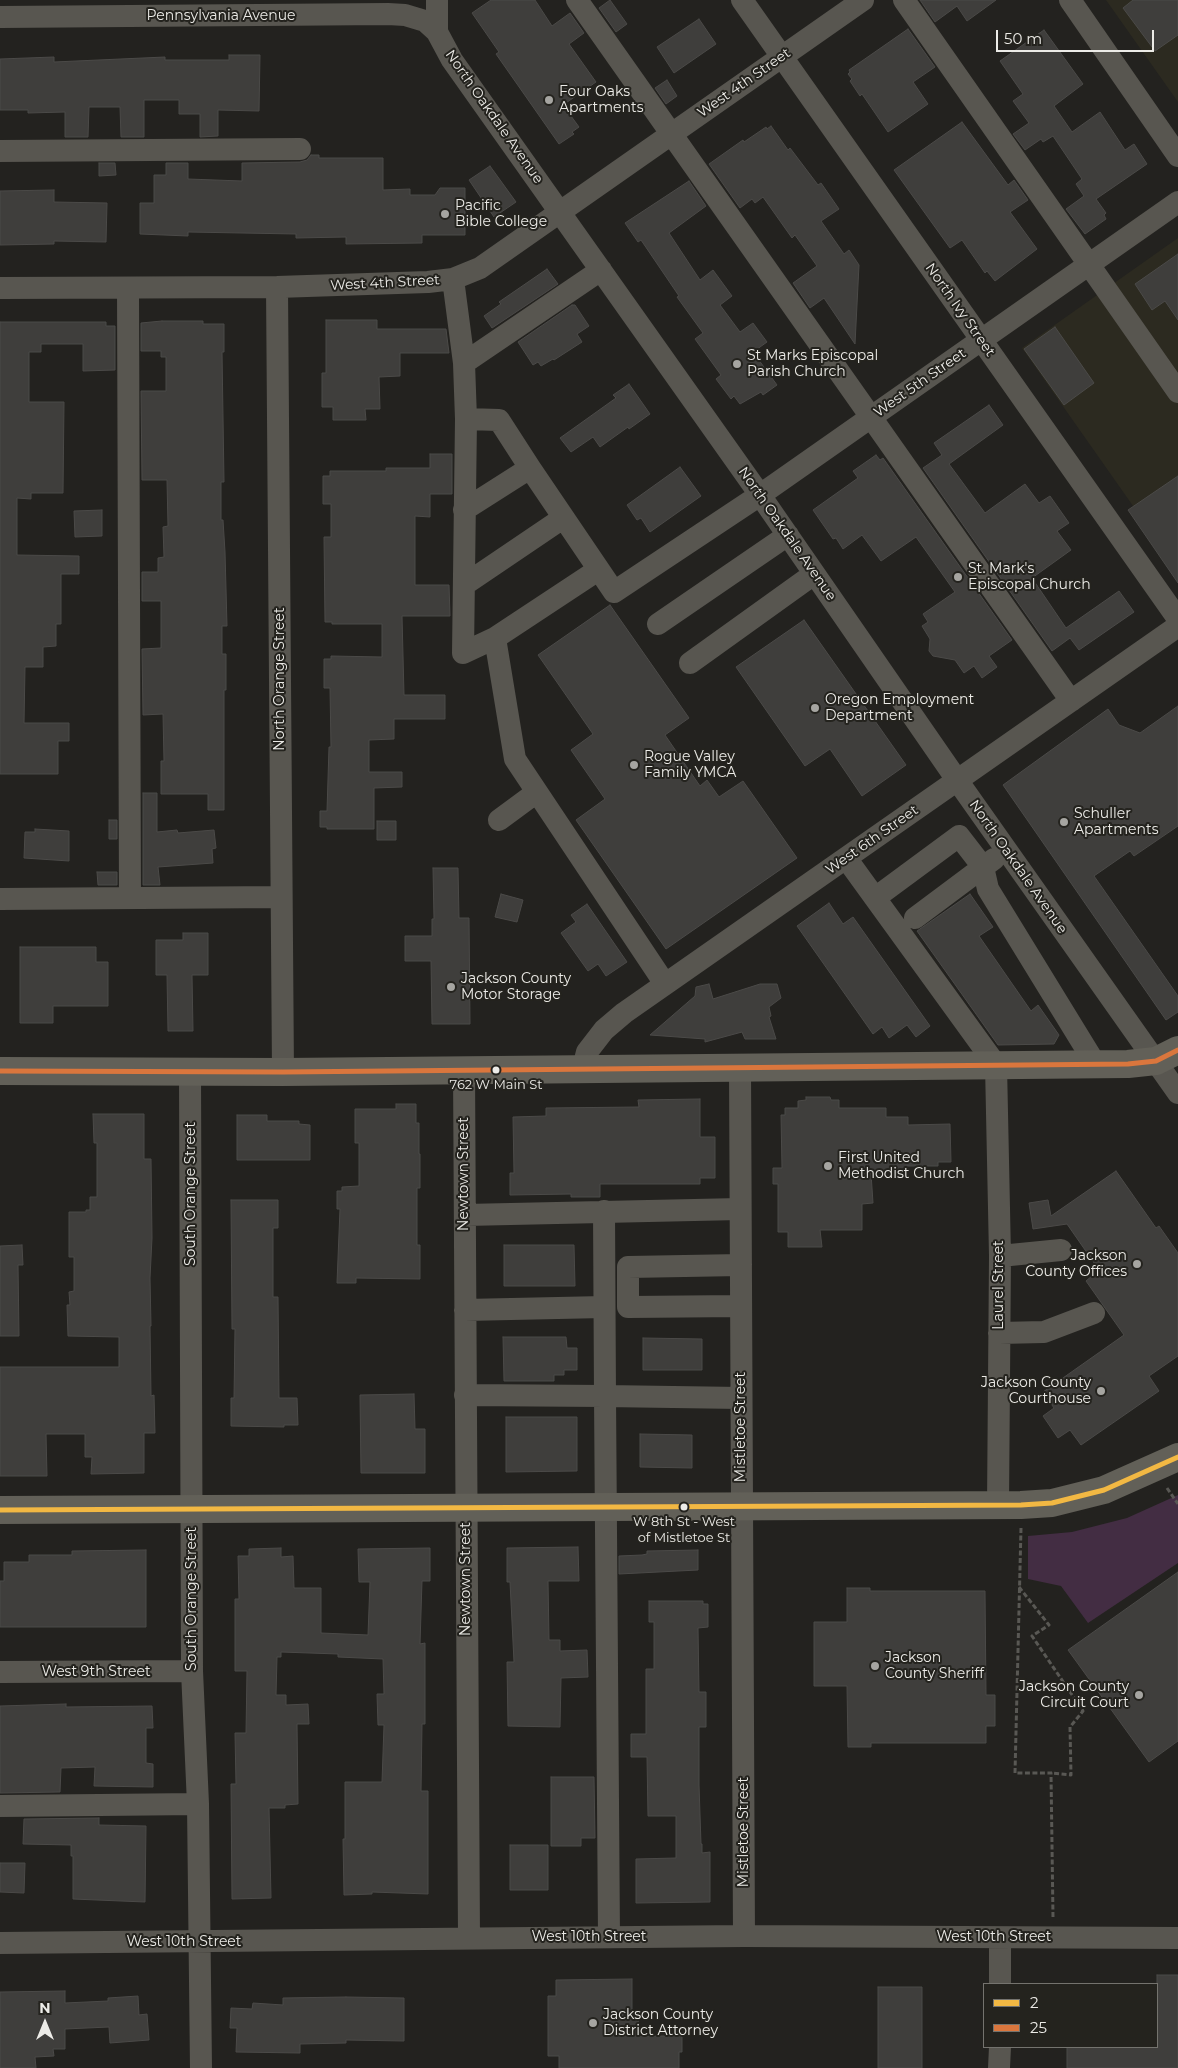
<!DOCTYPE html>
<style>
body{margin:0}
#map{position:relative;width:1178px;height:2068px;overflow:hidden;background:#23221f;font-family:Montserrat,sans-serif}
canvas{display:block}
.legend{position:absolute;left:983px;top:1983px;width:175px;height:65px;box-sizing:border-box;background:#24231e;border:1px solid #74736e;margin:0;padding:6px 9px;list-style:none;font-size:15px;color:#ecebe7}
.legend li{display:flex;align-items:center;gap:10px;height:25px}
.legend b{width:25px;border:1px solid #74736e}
.north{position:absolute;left:20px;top:1998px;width:50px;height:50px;-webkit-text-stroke:4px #24231e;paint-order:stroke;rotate:0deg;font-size:14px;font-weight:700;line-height:20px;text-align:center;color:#ecebe7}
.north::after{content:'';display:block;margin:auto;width:18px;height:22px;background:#ecebe7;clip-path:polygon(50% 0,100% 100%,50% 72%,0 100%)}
.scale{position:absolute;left:996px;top:30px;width:158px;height:22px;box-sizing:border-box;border:2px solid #ecebe7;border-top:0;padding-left:6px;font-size:15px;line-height:18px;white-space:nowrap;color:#ecebe7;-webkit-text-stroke:4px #24231e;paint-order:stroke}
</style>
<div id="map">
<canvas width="1178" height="2068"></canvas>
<ul class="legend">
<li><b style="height:6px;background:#f2b843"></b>2</li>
<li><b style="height:6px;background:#da763d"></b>25</li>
</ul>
<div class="north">N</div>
<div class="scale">50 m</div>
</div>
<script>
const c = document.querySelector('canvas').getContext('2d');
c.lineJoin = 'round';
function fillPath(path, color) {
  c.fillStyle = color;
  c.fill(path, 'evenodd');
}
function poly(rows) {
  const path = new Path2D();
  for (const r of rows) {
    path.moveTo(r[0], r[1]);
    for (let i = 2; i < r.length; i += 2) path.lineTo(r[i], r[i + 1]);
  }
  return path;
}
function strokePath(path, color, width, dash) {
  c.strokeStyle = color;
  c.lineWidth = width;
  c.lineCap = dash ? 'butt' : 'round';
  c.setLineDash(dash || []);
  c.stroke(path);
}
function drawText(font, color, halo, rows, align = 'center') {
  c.font = font + ' Montserrat,sans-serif';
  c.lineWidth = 4;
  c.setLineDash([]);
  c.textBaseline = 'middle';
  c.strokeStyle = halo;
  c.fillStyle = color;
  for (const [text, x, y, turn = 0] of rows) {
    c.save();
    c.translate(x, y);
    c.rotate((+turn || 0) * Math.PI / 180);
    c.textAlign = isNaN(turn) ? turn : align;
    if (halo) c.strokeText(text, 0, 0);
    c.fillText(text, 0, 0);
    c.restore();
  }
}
fillPath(poly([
 [1106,0,1178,0,1178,102],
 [1178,238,1178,570,1022,348]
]), '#2c2a20');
fillPath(poly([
 [1178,1495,1178,1563,1088,1623,1061,1586,1028,1579,1028,1536,1072,1532,1127,1518]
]), '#432d43');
const building = poly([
 [491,0,535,0,552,26,570,13,584,33,569,44,596,82,563,105,579,127,572,132,574,134,559,144,496,54,499,52,472,13,491,0],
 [610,0,627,24,616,32,599,8,610,0],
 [920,0,996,0,967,21,957,6,935,22,920,0],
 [1133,0,1178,0,1178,35,1155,51,1123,8,1133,0],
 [699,19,716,44,674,73,657,47,699,19],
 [908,29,935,67,913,82,928,104,888,132,862,94,860,96,850,81,852,79,848,74,850,72,849,70,908,29],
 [1044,30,1083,84,1054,106,1072,132,1100,112,1125,150,1134,144,1147,164,1096,199,1106,213,1104,215,1106,219,1085,234,1066,209,1084,196,1076,184,1082,179,1053,136,1043,142,1041,139,1025,150,1013,134,1029,123,1013,101,1023,94,1000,61,1044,30],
 [229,55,260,55,259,111,218,110,218,136,200,137,200,114,179,114,179,100,144,100,144,137,121,137,120,107,89,107,88,137,65,137,65,112,28,113,28,110,0,110,0,59,54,57,54,62,165,57,165,60,229,60,229,55],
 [667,80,677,96,666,104,655,88,667,80],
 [962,122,1008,185,1014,180,1028,200,1010,212,1037,249,995,281,987,271,985,273,962,240,950,248,894,170,962,122],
 [771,126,788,150,790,148,818,185,821,183,839,209,821,221,844,254,849,250,859,265,855,344,824,298,810,308,793,283,817,266,795,235,792,238,763,197,755,203,752,199,740,208,709,164,743,140,744,142,766,127,767,129,771,126],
 [311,155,319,155,319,158,383,158,383,190,410,189,410,195,435,195,440,188,465,188,465,235,422,235,422,243,346,244,346,237,296,238,296,234,188,232,188,236,140,234,140,203,154,203,154,175,166,175,166,163,188,163,188,179,242,181,242,163,300,162,307,160,311,155],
 [99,163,115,163,116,175,99,176,99,163],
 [490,166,516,202,494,217,469,180,490,166],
 [689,181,706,206,669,233,700,280,713,270,732,296,720,305,740,332,753,323,767,342,753,352,777,385,763,395,761,392,740,404,734,396,731,399,716,379,721,375,695,339,703,333,677,297,679,296,641,240,638,242,625,223,689,181],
 [54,190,54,202,107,203,106,242,54,241,54,244,0,245,0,191,54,190],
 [1178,254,1178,320,1165,301,1152,310,1135,284,1178,254],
 [547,269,558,284,492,328,484,316,501,304,499,302,547,269],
 [572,305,575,305,589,326,577,334,582,342,554,360,553,359,541,366,538,362,533,365,518,342,572,305],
 [326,320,377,320,377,329,446,329,449,353,400,353,400,376,379,377,380,409,365,409,366,420,333,420,333,407,322,407,322,373,326,373,326,320],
 [162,321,203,321,203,324,224,324,224,352,222,352,224,482,221,482,221,520,223,520,225,552,227,626,222,626,222,654,226,654,226,690,224,690,224,810,208,810,208,794,161,794,161,761,164,761,163,714,143,715,142,649,161,648,161,601,142,601,142,572,158,572,158,558,164,557,163,527,168,526,167,480,142,480,141,391,166,391,166,357,161,357,161,351,141,351,141,323,162,321],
 [0,322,106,322,106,326,115,326,115,370,83,371,83,344,41,344,41,352,29,352,29,402,64,402,63,493,31,493,31,499,17,498,17,555,79,556,79,574,61,574,61,624,56,624,56,646,43,647,43,667,25,667,24,723,69,723,69,741,58,741,58,774,0,774,0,322],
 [1055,327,1094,383,1064,405,1024,349,1055,327],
 [629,384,650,414,629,429,628,427,600,447,593,437,571,452,560,438,616,398,613,395,629,384],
 [989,405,1003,425,949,464,985,513,1025,484,1039,503,1050,496,1069,523,1057,531,1071,550,1032,578,1066,628,1119,591,1134,612,1079,650,1070,638,1052,651,923,468,942,455,934,443,989,405],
 [430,454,452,454,452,494,430,494,430,517,415,516,415,585,449,585,450,616,402,616,404,695,445,695,445,719,394,719,394,739,369,740,369,772,402,772,402,787,374,788,374,829,327,829,327,827,320,827,320,811,327,811,329,747,331,747,330,688,324,688,324,659,331,659,331,656,382,657,382,624,332,624,332,622,325,622,324,537,331,537,331,504,323,504,323,476,330,476,330,471,386,471,386,468,430,468,430,454],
 [876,455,880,460,883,458,1012,640,989,656,997,667,982,678,974,666,964,673,955,660,933,656,929,651,930,639,922,626,928,622,923,614,955,592,916,537,881,561,862,535,843,549,836,538,833,539,813,510,858,478,853,471,876,455],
 [680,467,701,496,650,532,641,518,637,520,627,505,680,467],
 [1178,476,1178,583,1128,510,1178,476],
 [102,510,102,536,75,537,74,511,102,510],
 [610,605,689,718,665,735,700,786,707,780,719,797,743,781,797,858,666,949,576,820,605,799,571,750,593,734,538,655,610,605],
 [804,620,906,765,862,796,830,749,805,766,736,667,804,620],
 [1178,706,1178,826,1134,856,1130,851,1094,876,1178,996,1178,1012,1166,1020,1003,785,1108,709,1119,725,1140,733,1178,706],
 [143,793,157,793,157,832,177,830,178,833,214,830,216,848,212,849,213,863,158,867,160,885,143,885,143,793],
 [109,820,117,820,117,839,109,839,109,820],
 [377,821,396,821,396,840,377,840,377,821],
 [35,829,69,831,69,861,24,858,25,832,35,832,35,829],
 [433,868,458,868,459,918,469,918,470,1024,432,1024,431,961,405,961,405,936,432,936,432,919,434,919,433,868],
 [97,872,117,872,117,885,98,885,97,872],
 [501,894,523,900,517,922,495,917,501,894],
 [970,894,993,927,979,936,1031,1011,1038,1005,1059,1035,1054,1044,998,1045,917,931,970,894],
 [829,903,843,924,853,917,930,1026,916,1037,907,1025,889,1038,882,1027,873,1034,797,926,829,903],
 [587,904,627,962,606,976,598,964,588,971,561,933,576,922,571,915,587,904],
 [183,933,208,933,208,975,192,975,193,1031,168,1031,167,975,156,975,156,940,183,940,183,933],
 [20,947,96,947,96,962,108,962,108,1006,53,1006,53,1023,20,1023,20,947],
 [709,984,713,999,760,984,777,984,781,998,769,1007,771,1016,769,1017,776,1039,745,1039,742,1032,705,1042,705,1039,650,1035,695,996,696,987,709,984],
 [806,1097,830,1097,831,1100,839,1100,839,1108,886,1108,886,1117,908,1117,908,1125,950,1124,951,1162,938,1162,938,1166,907,1166,907,1172,871,1173,873,1203,862,1204,862,1230,820,1230,822,1247,788,1247,788,1232,778,1232,778,1184,773,1184,773,1168,782,1168,781,1115,785,1115,785,1108,798,1108,798,1101,806,1100,806,1097],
 [700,1099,700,1137,715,1137,715,1178,700,1178,700,1184,600,1184,600,1197,571,1197,571,1194,510,1195,510,1173,514,1173,513,1117,546,1116,546,1108,639,1107,638,1100,700,1099],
 [396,1104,416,1104,416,1123,419,1123,419,1154,420,1154,420,1188,417,1188,417,1245,420,1245,420,1279,356,1278,356,1283,337,1283,340,1209,337,1209,337,1191,342,1191,342,1187,359,1186,359,1143,355,1143,355,1109,396,1109,396,1104],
 [93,1114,144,1114,144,1159,151,1159,152,1238,150,1278,151,1326,150,1326,151,1396,154,1395,155,1433,144,1433,144,1473,91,1474,92,1457,85,1457,85,1434,46,1434,47,1476,0,1476,0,1367,119,1367,119,1337,68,1336,67,1305,70,1305,69,1292,74,1291,74,1257,69,1257,69,1212,86,1212,86,1210,90,1210,90,1197,97,1197,97,1143,94,1143,93,1114],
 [237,1115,267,1115,267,1121,299,1121,299,1124,310,1125,310,1160,237,1160,237,1115],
 [1116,1171,1156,1228,1159,1226,1178,1253,1178,1356,1149,1376,1159,1391,1081,1445,1070,1430,1058,1438,1043,1416,1054,1408,1043,1392,1124,1335,1086,1281,1099,1270,1067,1224,1033,1229,1029,1203,1048,1200,1051,1216,1116,1171],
 [231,1200,278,1200,278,1228,273,1228,273,1297,278,1297,279,1398,297,1398,298,1425,284,1425,284,1427,231,1426,231,1398,234,1398,235,1329,232,1329,231,1200],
 [22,1245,23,1265,18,1265,19,1336,0,1336,0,1246,22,1245],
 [504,1245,574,1245,575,1286,504,1286,504,1245],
 [503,1337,566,1337,567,1348,577,1348,577,1370,564,1370,564,1375,554,1375,554,1381,504,1381,503,1337],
 [643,1338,702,1339,702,1370,643,1370,643,1338],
 [414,1394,415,1429,425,1429,425,1473,361,1473,360,1395,414,1394],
 [506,1417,577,1417,577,1471,506,1472,506,1417],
 [640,1434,692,1435,692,1468,640,1467,640,1434],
 [578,1547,579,1581,548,1581,549,1640,560,1640,560,1651,587,1650,588,1677,561,1678,560,1727,508,1726,507,1662,514,1662,510,1582,507,1582,507,1548,578,1547],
 [281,1548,281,1557,293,1556,294,1588,321,1588,321,1633,368,1635,370,1582,359,1582,358,1549,430,1548,430,1581,422,1581,420,1644,425,1643,425,1724,422,1724,421,1791,428,1791,428,1894,372,1892,372,1894,344,1895,343,1839,345,1839,345,1782,382,1782,384,1725,378,1725,377,1694,384,1694,383,1659,338,1657,338,1654,281,1652,281,1657,277,1657,276,1695,286,1695,286,1705,308,1704,309,1724,297,1724,298,1804,285,1805,285,1808,269,1808,271,1898,232,1899,231,1784,236,1784,235,1733,246,1733,247,1671,235,1671,235,1599,239,1599,238,1556,249,1556,249,1549,281,1548],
 [146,1550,146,1627,0,1627,0,1581,4,1581,4,1562,29,1562,29,1555,72,1555,72,1551,146,1550],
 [698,1550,698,1570,619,1574,619,1556,642,1555,647,1554,647,1551,698,1550],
 [1178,1572,1178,1741,1149,1762,1068,1650,1178,1572],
 [847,1588,870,1588,870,1591,985,1591,986,1695,995,1695,995,1726,986,1726,986,1743,871,1743,871,1747,848,1747,847,1686,814,1686,814,1622,847,1622,847,1588],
 [649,1601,703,1601,703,1604,708,1604,708,1627,698,1628,699,1692,706,1692,706,1727,699,1727,699,1785,701,1844,702,1844,702,1853,710,1852,710,1902,636,1903,636,1859,676,1858,676,1816,648,1816,647,1757,631,1757,631,1734,646,1734,646,1669,654,1669,654,1622,649,1622,649,1601],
 [66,1704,66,1707,152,1706,153,1728,146,1728,146,1763,153,1764,153,1787,94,1786,95,1767,61,1768,60,1792,0,1793,0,1706,66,1704],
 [551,1777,594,1777,595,1838,581,1838,581,1846,551,1846,551,1777],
 [99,1818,99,1825,146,1826,145,1902,73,1899,73,1856,71,1856,71,1845,23,1844,24,1819,99,1818],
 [510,1845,548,1845,548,1890,510,1890,510,1845],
 [0,1863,25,1863,24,1893,0,1892,0,1863],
 [1157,1975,1178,1975,1178,2068,1067,2068,1067,2047,1157,2047,1157,1975],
 [632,1979,632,2017,638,2017,639,2036,682,2036,682,2052,679,2052,679,2068,559,2068,559,2056,548,2056,548,1996,556,1996,556,1980,632,1979],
 [878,1987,922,1987,922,2068,878,2068,878,1987],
 [65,1991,65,2003,108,2001,108,1998,138,1996,139,2015,147,2014,149,2040,110,2043,109,2027,65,2029,65,2049,53,2049,54,2056,35,2057,36,2068,0,2068,0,1992,65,1991],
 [346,1997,404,1998,404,2041,346,2040,346,2043,300,2044,300,2053,236,2052,237,2028,230,2028,231,2008,252,2009,253,2003,283,2005,283,1998,346,1997]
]);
fillPath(building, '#3f3e3c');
strokePath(building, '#4b4a48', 1);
strokePath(poly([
 [1167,1488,1178,1504],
 [1021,1528,1015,1773,1051,1773,1053,1917],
 [1019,1587,1049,1625,1032,1636,1083,1711,1070,1727,1071,1775,1051,1773]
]), '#595854', 3, [5, 2.5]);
strokePath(poly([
 [437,0,437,32,452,60,760,495,957,780,1178,1093],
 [577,0,1071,701],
 [742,0,1178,619],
 [904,0,1178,392],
 [1070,0,1178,156],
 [0,17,388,14,405,15,425,21,437,32],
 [0,151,300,149],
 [453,279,464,363,466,419,463,653,495,638],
 [277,287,283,1072],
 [0,288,277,287,428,282,453,279,480,268,863,0],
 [128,288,130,898],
 [464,363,601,270],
 [466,419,499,420,530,468,614,592,760,495,1178,202],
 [464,510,530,468],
 [598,570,495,638,515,759,665,984],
 [464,585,563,518],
 [658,624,788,535],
 [690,663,814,574],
 [499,820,537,792],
 [846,858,996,1065,1000,1256,998,1505],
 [875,898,959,836,983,867,988,889,1096,1065],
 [0,899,281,897],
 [915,918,994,859],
 [740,1067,744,1936],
 [583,1068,587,1052,604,1030,624,1013,1178,626],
 [464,1069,469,1938],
 [190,1070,192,1671,198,1804,201,2068],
 [604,1211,605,1396,741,1398],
 [465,1215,740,1209],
 [1000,1256,1061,1250],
 [741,1265,628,1267,628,1307,741,1306],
 [465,1310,604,1307],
 [999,1333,1044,1332,1094,1313],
 [465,1395,605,1396,609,1937],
 [0,1672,192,1671],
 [0,1806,198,1804],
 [0,1943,744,1936,1178,1938],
 [1000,1984,1000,1938],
 [999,2068,1000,2047]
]), '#585650', 22);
strokePath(poly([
 [0,1071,283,1072,1128,1064,1156,1061,1178,1050],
 [0,1510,1021,1505,1052,1503,1104,1490,1178,1457]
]), '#626058', 28);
strokePath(poly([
 [0,1510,1021,1505,1052,1503,1104,1490,1178,1457]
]), '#f2b843', 5);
strokePath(poly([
 [0,1071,283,1072,1128,1064,1156,1061,1178,1050]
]), '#da763d', 5);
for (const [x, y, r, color] of [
 [549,100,5,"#a6a5a1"],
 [445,214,5,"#a6a5a1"],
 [737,364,5,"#a6a5a1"],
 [958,577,5,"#a6a5a1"],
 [815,708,5,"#a6a5a1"],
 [634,765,5,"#a6a5a1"],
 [1064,822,5,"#a6a5a1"],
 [451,987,5,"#a6a5a1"],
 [496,1070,4.5,"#ecebe7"],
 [828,1166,5,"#a6a5a1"],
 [1137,1264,5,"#a6a5a1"],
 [1101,1391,5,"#a6a5a1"],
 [684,1507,4.5,"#ecebe7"],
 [875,1666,5,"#a6a5a1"],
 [1139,1695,5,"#a6a5a1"],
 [593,2023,5,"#a6a5a1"]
]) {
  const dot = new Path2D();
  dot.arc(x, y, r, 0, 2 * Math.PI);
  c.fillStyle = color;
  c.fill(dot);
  strokePath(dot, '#24231e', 2);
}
drawText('13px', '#ecebe7', '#24231e', [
 ["762 W Main St",496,1085],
 ["W 8th St - West",684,1522],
 ["of Mistletoe St",684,1538]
]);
drawText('14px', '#ecebe7', '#24231e', [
 ["Pennsylvania Avenue",221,16],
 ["West 4th Street",744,83,-35],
 ["North Oakdale Avenue",494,117,55],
 ["West 4th Street",385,283,-3],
 ["North Ivy Street",960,310,55],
 ["West 5th Street",920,383,-35],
 ["North Oakdale Avenue",787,534,55],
 ["North Orange Street",280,679,-90],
 ["West 6th Street",872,840,-35],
 ["North Oakdale Avenue",1018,867,55],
 ["Newtown Street",464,1174,-90],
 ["South Orange Street",191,1194,-90],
 ["Laurel Street",999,1285,-90],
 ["Mistletoe Street",741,1427,-90],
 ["Newtown Street",466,1579,-90],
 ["South Orange Street",192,1599,-90],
 ["West 9th Street",96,1672],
 ["Mistletoe Street",744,1832,-90],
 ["West 10th Street",589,1937],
 ["West 10th Street",994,1937],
 ["West 10th Street",184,1942]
]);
drawText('14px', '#ecebe7', '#24231e', [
 ["Four Oaks",559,92],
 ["Apartments",559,108],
 ["Pacific",455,206],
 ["Bible College",455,222],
 ["St Marks Episcopal",747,356],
 ["Parish Church",747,372],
 ["St. Mark's",968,569],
 ["Episcopal Church",968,585],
 ["Oregon Employment",825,700],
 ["Department",825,716],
 ["Rogue Valley",644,757],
 ["Family YMCA",644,773],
 ["Schuller",1074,814],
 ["Apartments",1074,830],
 ["Jackson County",461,979],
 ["Motor Storage",461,995],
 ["First United",838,1158],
 ["Methodist Church",838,1174],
 ["Jackson",1127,1256,"right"],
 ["County Offices",1127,1272,"right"],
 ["Jackson County",1091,1383,"right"],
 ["Courthouse",1091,1399,"right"],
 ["Jackson",885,1658],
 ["County Sheriff",885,1674],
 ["Jackson County",1129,1687,"right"],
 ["Circuit Court",1129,1703,"right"],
 ["Jackson County",603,2015],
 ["District Attorney",603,2031]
], 'left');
</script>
